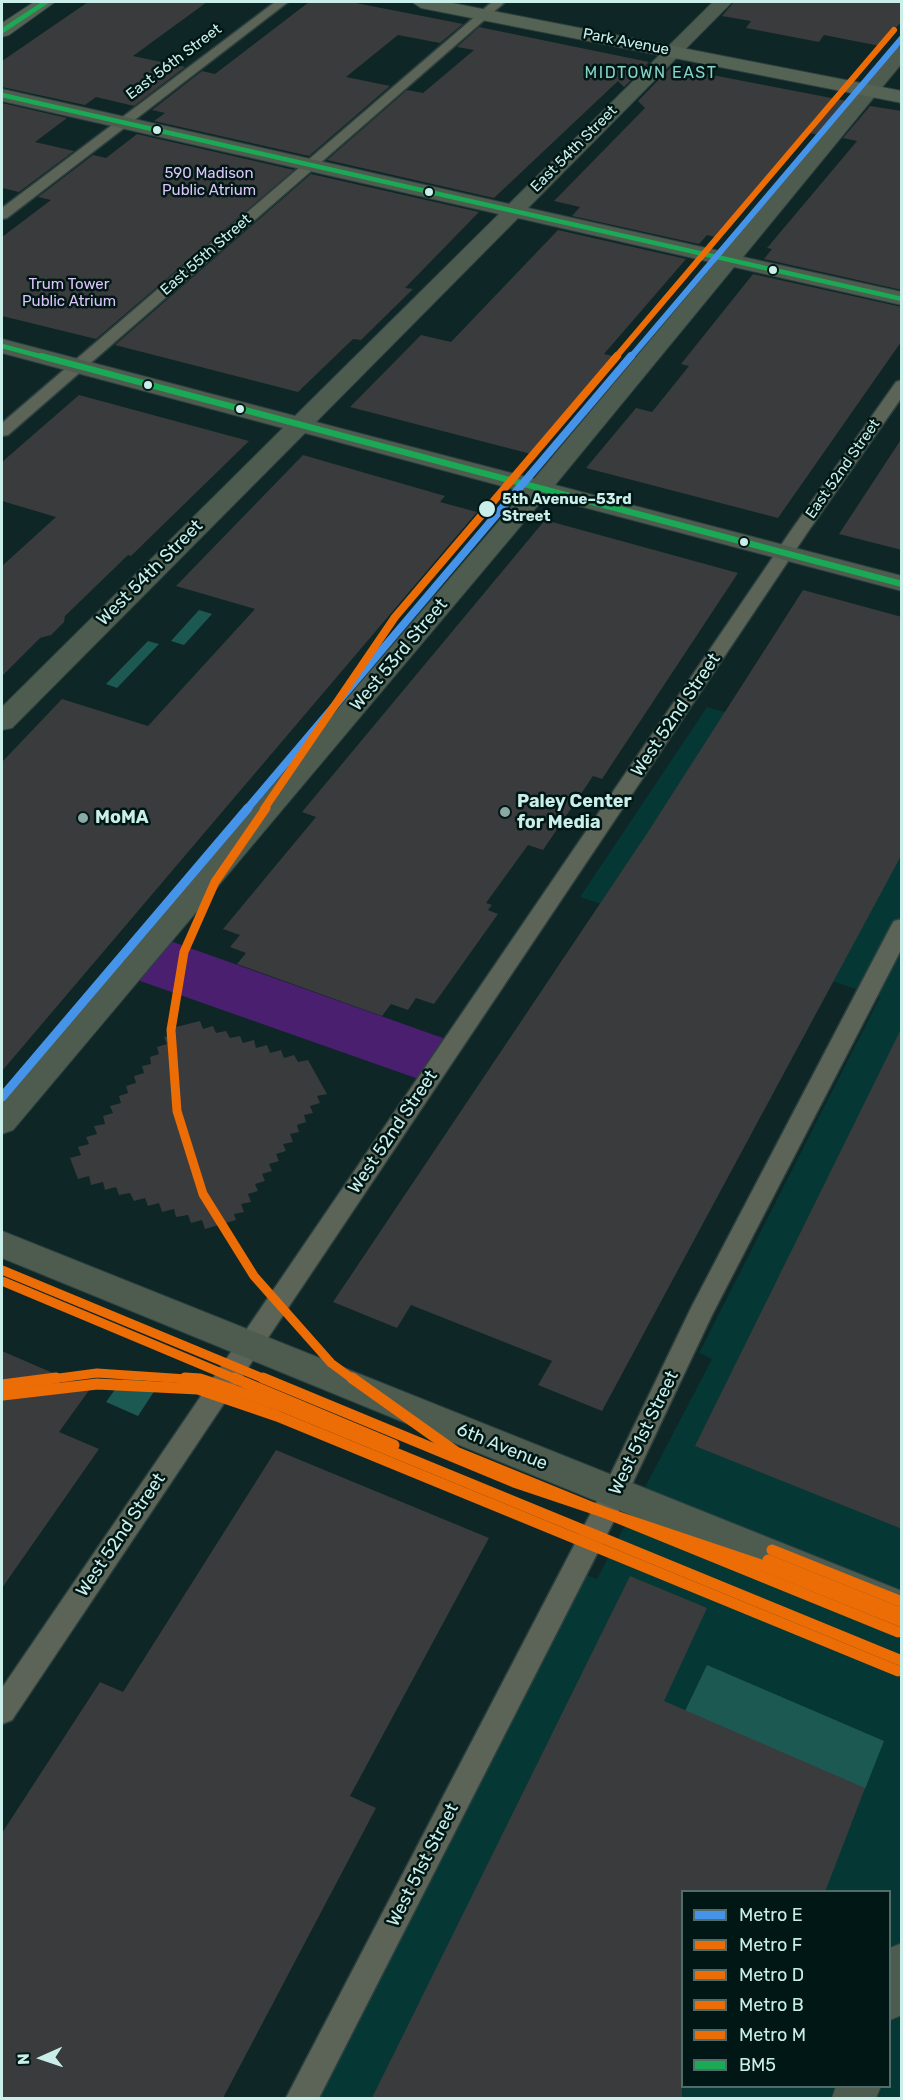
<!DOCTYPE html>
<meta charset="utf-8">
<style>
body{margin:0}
#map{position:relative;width:903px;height:2100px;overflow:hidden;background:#0e2625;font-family:Rubik,sans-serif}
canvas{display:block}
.frame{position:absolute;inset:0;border:3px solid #caefea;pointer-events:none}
.legend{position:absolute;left:681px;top:1890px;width:210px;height:198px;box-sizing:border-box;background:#011715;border:2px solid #516d6a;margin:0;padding:8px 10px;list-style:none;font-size:18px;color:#caefea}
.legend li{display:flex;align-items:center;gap:12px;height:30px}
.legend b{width:30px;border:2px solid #516d6a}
.north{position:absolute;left:12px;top:2028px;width:60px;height:60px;-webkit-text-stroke:4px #011715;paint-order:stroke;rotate:267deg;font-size:16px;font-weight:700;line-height:24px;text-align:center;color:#caefea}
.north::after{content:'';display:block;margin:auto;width:21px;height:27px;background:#caefea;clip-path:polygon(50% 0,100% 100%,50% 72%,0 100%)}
</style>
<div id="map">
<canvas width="903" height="2100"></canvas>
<div class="frame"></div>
<ul class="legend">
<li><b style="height:8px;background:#4694e9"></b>Metro E</li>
<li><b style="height:8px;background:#ec6c06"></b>Metro F</li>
<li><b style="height:8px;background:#ec6c06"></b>Metro D</li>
<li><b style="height:8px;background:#ec6c06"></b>Metro B</li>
<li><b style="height:8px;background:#ec6c06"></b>Metro M</li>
<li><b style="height:8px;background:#1aa954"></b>BM5</li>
</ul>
<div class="north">N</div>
</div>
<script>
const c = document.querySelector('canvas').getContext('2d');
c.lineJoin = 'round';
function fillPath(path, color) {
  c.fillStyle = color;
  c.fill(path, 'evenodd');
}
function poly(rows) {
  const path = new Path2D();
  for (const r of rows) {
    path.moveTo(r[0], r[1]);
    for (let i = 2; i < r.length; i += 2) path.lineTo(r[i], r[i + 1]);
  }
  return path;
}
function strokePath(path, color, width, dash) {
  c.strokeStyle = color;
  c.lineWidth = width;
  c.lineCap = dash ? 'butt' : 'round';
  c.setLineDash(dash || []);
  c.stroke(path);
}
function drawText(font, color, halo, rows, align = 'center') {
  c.font = font + ' Rubik,sans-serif';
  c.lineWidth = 5;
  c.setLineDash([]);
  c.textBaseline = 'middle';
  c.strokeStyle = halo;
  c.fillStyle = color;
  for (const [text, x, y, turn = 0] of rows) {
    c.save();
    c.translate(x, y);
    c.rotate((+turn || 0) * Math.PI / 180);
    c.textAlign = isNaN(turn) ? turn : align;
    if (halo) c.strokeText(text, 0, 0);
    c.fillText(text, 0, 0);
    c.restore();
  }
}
fillPath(poly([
 [707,707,901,761,901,2098,320,2098,586,1575,597,1579,712,1359,699,1353,880,997,580,897],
 [682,1892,890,1892,890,2086,682,2086]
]), '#053734');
fillPath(poly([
 [159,937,454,1042,427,1082,126,976]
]), '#4a1f70');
fillPath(poly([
 [199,610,212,614,184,645,171,641],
 [148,641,159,644,117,688,106,684],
 [126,1374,157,1387,138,1416,106,1402],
 [707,1665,884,1741,865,1789,685,1711]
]), '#1c5953');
fillPath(poly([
 [88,2,207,2,133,56,185,67,134,106,96,97,85,105,2,87,2,61],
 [309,2,351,2,463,24,440,43,398,35,346,77,390,86,309,156,154,121,165,113,152,110,202,71,215,74],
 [734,2,902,2,902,21,880,46,824,35,819,42,746,28,751,21,722,16],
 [479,27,649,62,624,87,618,81,494,198,327,160,407,90,423,93,474,50,457,47],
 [671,67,847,101,819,135,805,132,715,237,707,235,699,244,572,216,580,207,554,201,645,108,638,101],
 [2,103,67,118,35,142,74,151,19,192,2,188],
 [870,106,902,111,902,290,764,259,772,249,767,248,857,141,843,138],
 [137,134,294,170,96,339,2,316,2,237,51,200,38,197,93,155,106,158],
 [311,174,479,212,405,288,413,289,361,340,353,339,298,392,115,345],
 [558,230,686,259,604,354,613,356,531,454,350,407,421,335,451,342],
 [753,274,902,307,901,342,778,518,586,468,636,408,652,412,689,366,681,364],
 [79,395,249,441,131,556,128,555,65,616,64,622,51,635,40,638,2,676,2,566,56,517,2,501,2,462],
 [902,438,902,550,839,534],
 [303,455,445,496,440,502,477,512,2,1071,2,762,62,699,148,726,255,609,176,586],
 [545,520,738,573,602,779,593,776,543,850,528,845,486,903,492,905,488,910,498,914,434,1004,416,998,408,1010,391,1004,382,1016,237,964,246,953,230,947,240,935,223,929,316,817,302,812],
 [803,590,902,617,902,854,602,1411,538,1385,552,1361,411,1305,397,1328,333,1302,648,832],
 [200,1021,203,1029,213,1026,216,1033,226,1031,230,1038,240,1036,243,1043,254,1040,256,1048,267,1045,270,1053,281,1050,284,1058,294,1055,298,1062,308,1060,327,1094,317,1096,320,1103,310,1106,313,1113,304,1115,306,1122,297,1125,299,1132,290,1134,293,1142,283,1144,286,1151,276,1154,279,1161,269,1164,272,1171,262,1174,265,1181,255,1184,258,1191,248,1194,251,1202,241,1204,244,1212,234,1214,236,1220,205,1229,202,1220,191,1223,188,1215,176,1217,174,1209,162,1212,159,1203,148,1206,145,1198,134,1201,130,1193,119,1195,116,1187,105,1190,103,1182,91,1185,89,1176,78,1179,70,1158,81,1155,78,1147,89,1144,86,1137,97,1134,94,1126,105,1124,103,1116,113,1113,110,1106,121,1103,119,1096,128,1093,126,1086,136,1083,134,1076,144,1073,142,1066,151,1064,150,1057,159,1054,157,1047,167,1044,164,1037,174,1035,172,1028],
 [902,1027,902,1529,695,1446],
 [2,1351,90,1389,59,1432,99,1449,2,1588],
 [276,1450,489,1538,350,1796,376,1808,223,2098,2,2098,2,1833,100,1682,123,1692],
 [630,1576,707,1608,664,1701,865,1788,825,1892,682,1892,682,2098,372,2098]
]), '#3a3b3d');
const street = poly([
 [275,2,288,2,7,218,2,219,2,208,275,2],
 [492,2,505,2,8,435,2,436,2,423,492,2],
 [902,380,902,397,807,533,12,1720,2,1724,2,1688,790,532,896,382,902,380],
 [902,919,902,948,713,1313,624,1501,319,2098,286,2098,605,1486,692,1306,891,926,894,921,902,919]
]);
const secondary = poly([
 [713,2,732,2,528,208,724,252,895,47,902,46,902,63,743,257,902,292,902,305,734,267,555,485,902,576,902,591,545,497,13,1130,2,1134,2,1101,524,492,305,433,12,728,2,730,2,707,283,428,2,353,2,339,295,416,499,214,2,101,2,89,509,204,713,2],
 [518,218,715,263,534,479,316,422,518,218],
 [2,1231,902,1591,902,1626,2,1258,2,1231],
 [902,1943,902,2015,890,2020,890,1948,902,1943],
 [836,2086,881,2086,876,2098,832,2098,836,2086]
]);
const primary = poly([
 [34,2,55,2,9,35,2,37,2,23,34,2],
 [412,2,447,2,902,91,902,103,421,8,412,2]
]);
strokePath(street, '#2b403f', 3);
strokePath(secondary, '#2b403f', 2);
strokePath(primary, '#2b403f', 2);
fillPath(street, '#5b6456');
fillPath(secondary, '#4e5c50');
fillPath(primary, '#556354');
strokePath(poly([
 [2,31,46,2],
 [2,95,902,299],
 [2,346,47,358]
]), '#1aa954', 4.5);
strokePath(poly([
 [41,356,902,584]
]), '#1aa954', 6);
strokePath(poly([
 [630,358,902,38]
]), '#4694e9', 6);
strokePath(poly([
 [247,809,631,356]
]), '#4694e9', 8);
strokePath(poly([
 [2,1097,248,808]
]), '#4694e9', 9);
strokePath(poly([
 [615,358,894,30]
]), '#ec6c06', 6);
strokePath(poly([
 [264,809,395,617,617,356]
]), '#ec6c06', 8);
strokePath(poly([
 [266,808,215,882,184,952,171,1030,177,1111,203,1194,254,1276,331,1363,354,1380],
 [2,1281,238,1380]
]), '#ec6c06', 9);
strokePath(poly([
 [234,1378,394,1445],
 [352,1378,456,1452,898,1632]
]), '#ec6c06', 11);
strokePath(poly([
 [44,1380,97,1373,202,1380]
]), '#ec6c06', 9);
strokePath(poly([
 [185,1378,200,1379,281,1406,902,1661],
 [2,1385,56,1378],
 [772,1550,902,1602]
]), '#ec6c06', 11);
strokePath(poly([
 [3,1395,97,1384,198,1389,277,1416,898,1671],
 [768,1560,898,1612]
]), '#ec6c06', 11);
strokePath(poly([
 [2,1270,267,1380]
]), '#ec6c06', 9);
strokePath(poly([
 [263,1378,514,1482,761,1565,902,1622]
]), '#ec6c06', 11);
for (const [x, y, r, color] of [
 [157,130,5,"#caefea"],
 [429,192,5,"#caefea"],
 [773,270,5,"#caefea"],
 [148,385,5,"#caefea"],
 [240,409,5,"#caefea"],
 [487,509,9,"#caefea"],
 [744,542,5,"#caefea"],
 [505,812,6,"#88a9a5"],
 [83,818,6,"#88a9a5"]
]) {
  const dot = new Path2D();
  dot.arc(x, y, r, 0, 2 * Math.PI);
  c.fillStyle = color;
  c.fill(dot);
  strokePath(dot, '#011715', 2);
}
drawText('15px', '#caefea', '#011715', [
 ["Park Avenue",626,42,11],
 ["East 56th Street",174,62,-37],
 ["East 54th Street",574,149,-45],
 ["East 55th Street",206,255,-41],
 ["East 52nd Street",843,469,-55]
]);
drawText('15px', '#ddc4fa', '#011715', [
 ["590 Madison",209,174],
 ["Public Atrium",209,191],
 ["Trum Tower",69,285],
 ["Public Atrium",69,302]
]);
drawText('bold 15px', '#caefea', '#011715', [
 ["5th Avenue–53rd",502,500],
 ["Street",502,517]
], 'left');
c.letterSpacing = '1.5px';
drawText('16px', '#85d3c9', '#011715', [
 ["MIDTOWN EAST",651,73]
]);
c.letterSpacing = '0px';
drawText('18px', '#caefea', '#011715', [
 ["West 54th Street",150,573,-45],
 ["West 53rd Street",399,655,-50],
 ["West 52nd Street",676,715,-56],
 ["West 52nd Street",393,1132,-56],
 ["West 51st Street",644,1433,-64],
 ["6th Avenue",502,1447,22],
 ["West 52nd Street",121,1535,-56],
 ["West 51st Street",423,1865,-63]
]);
drawText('bold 18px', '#caefea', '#011715', [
 ["Paley Center",517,802],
 ["for Media",517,823],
 ["MoMA",95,818]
], 'left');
</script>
